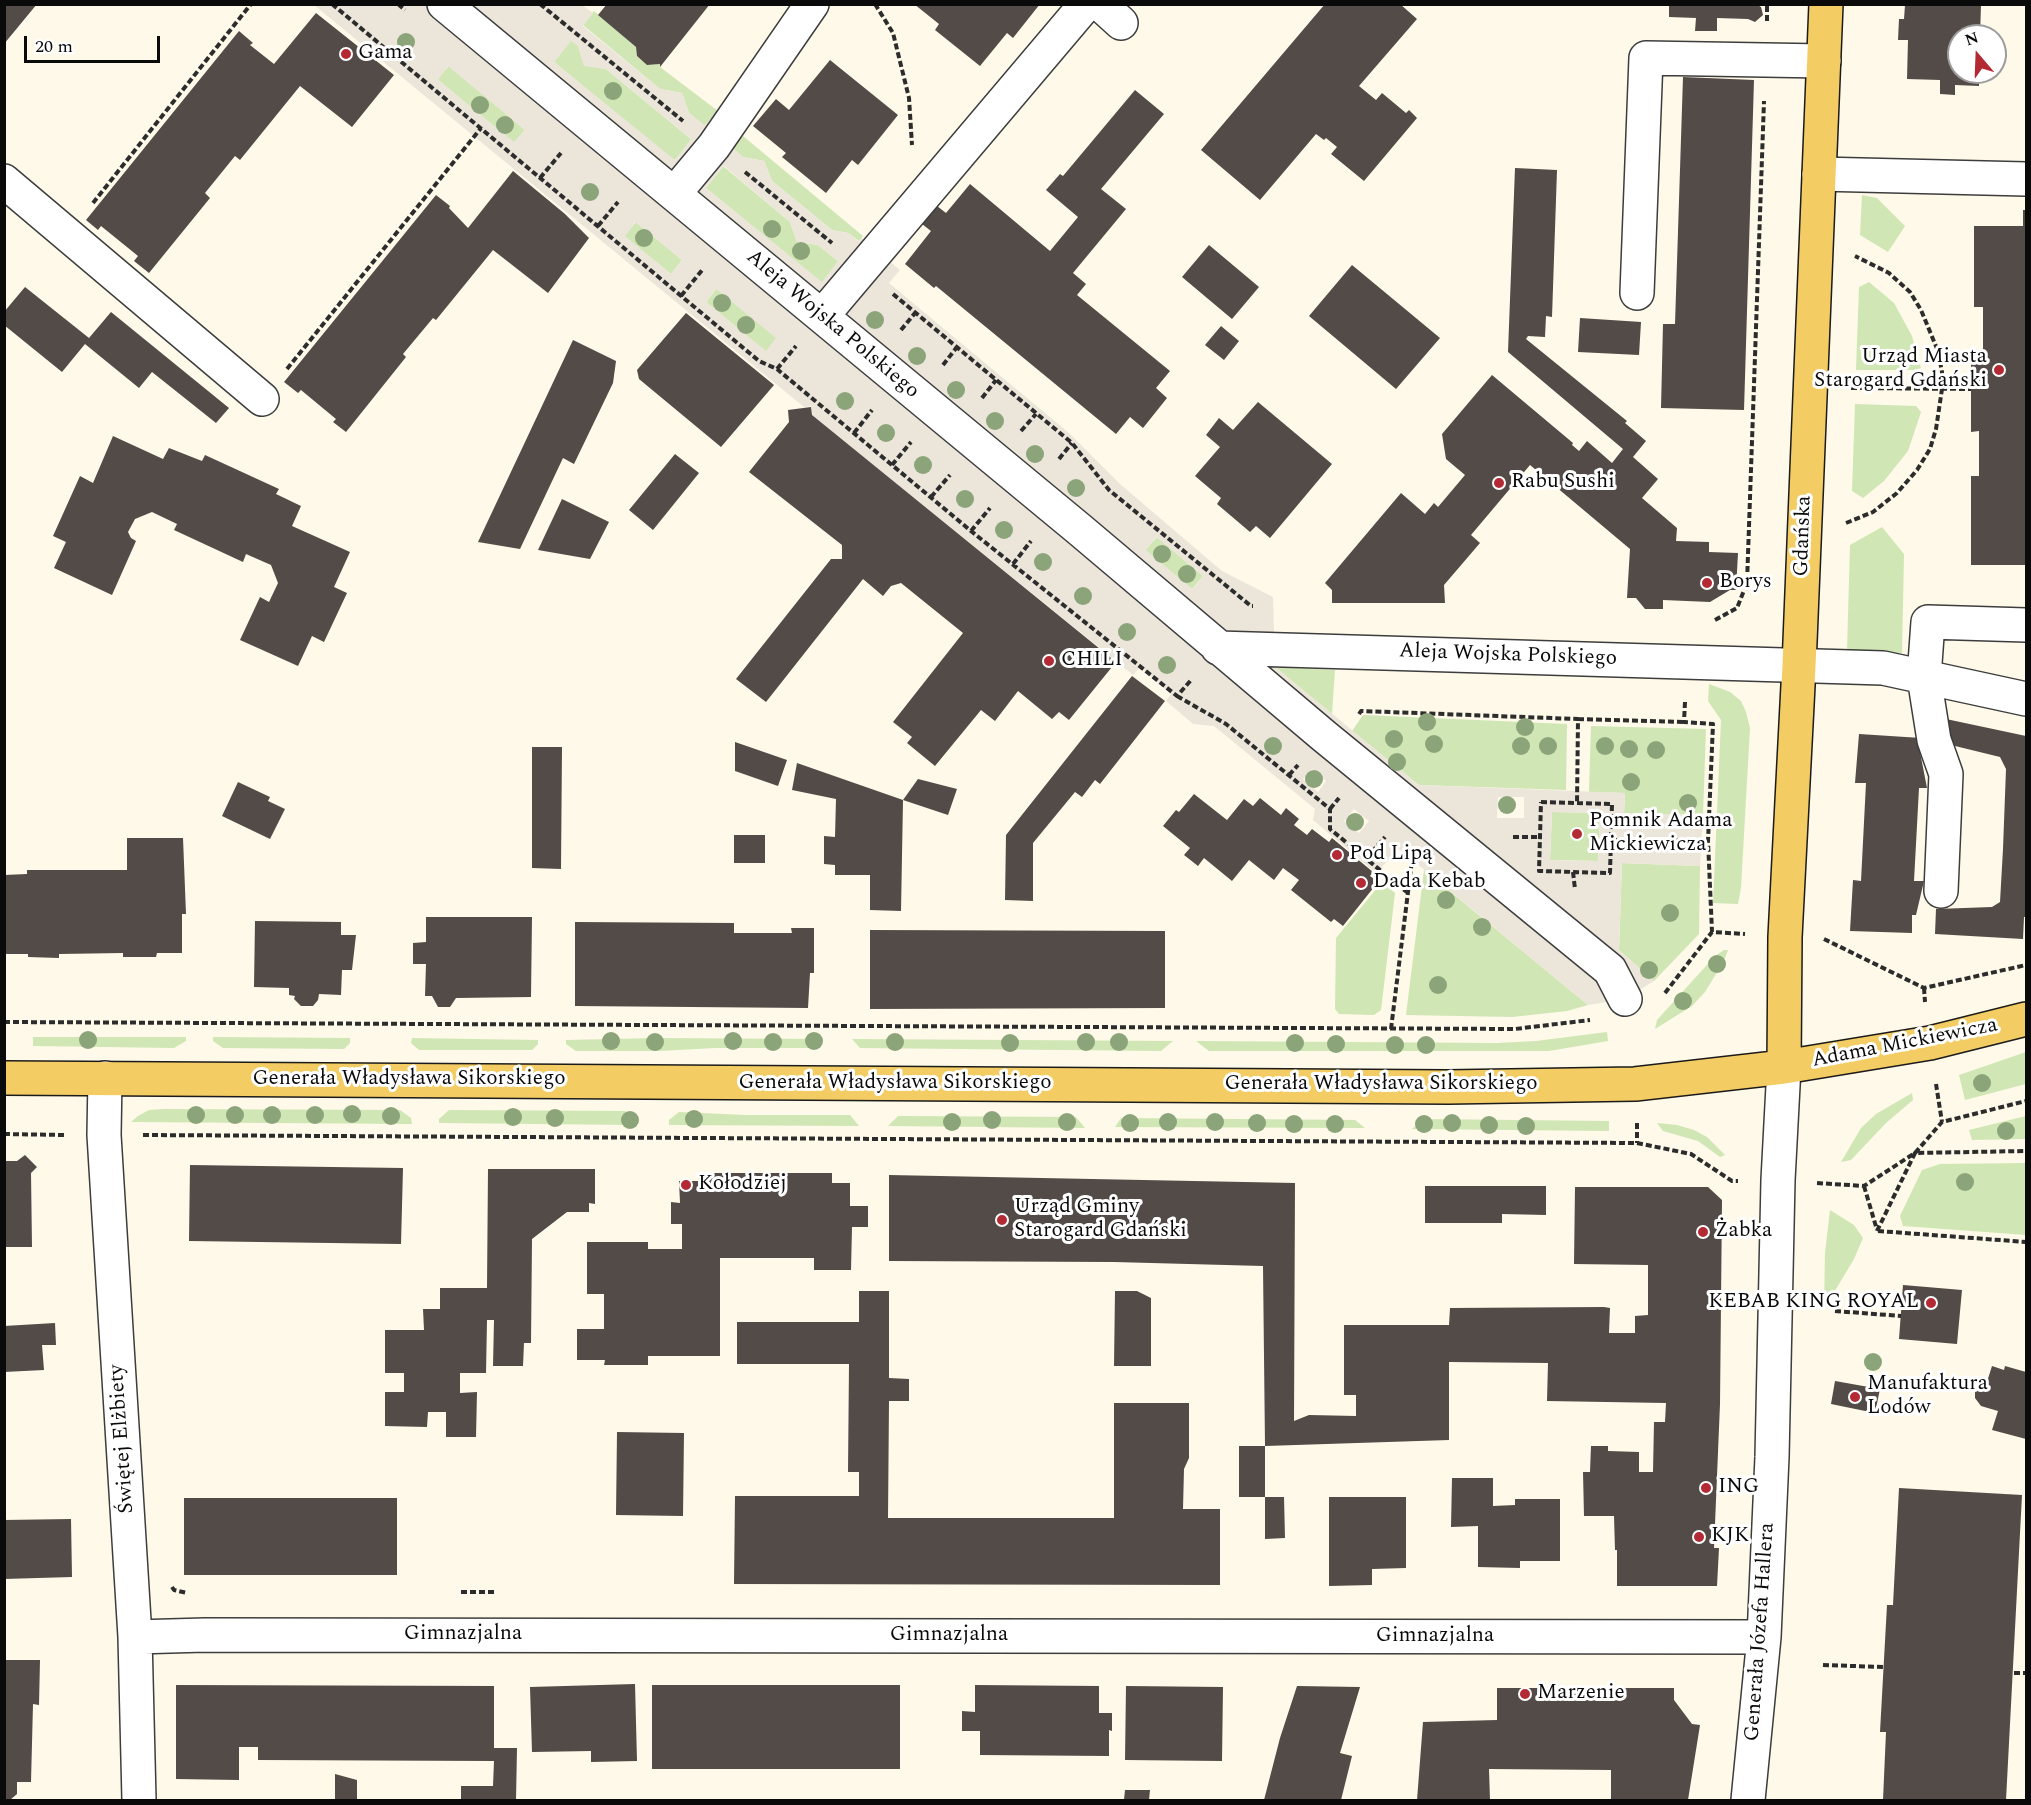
<!DOCTYPE html>
<meta charset="utf-8">
<style>
body{margin:0}
#map{position:relative;width:2031px;height:1805px;overflow:hidden;background:#fef9e8;font-family:Spectral,serif}
canvas{display:block}
.frame{position:absolute;inset:0;border:6px solid #0a0a0a;pointer-events:none}
.north{position:absolute;left:1947px;top:24px;width:60px;height:60px;box-sizing:border-box;background:#fff;border:2px solid #9d9d9d;border-radius:50%;rotate:341deg;font-size:16px;font-weight:700;line-height:24px;text-align:center;color:#0a0a0a}
.north::after{content:'';display:block;margin:auto;width:21px;height:27px;background:#b32934;clip-path:polygon(50% 0,100% 100%,50% 72%,0 100%)}
.scale{position:absolute;left:24px;top:36px;width:136px;height:27px;box-sizing:border-box;border:3px solid #0a0a0a;border-top:0;padding-left:8px;font-size:18px;line-height:21px;white-space:nowrap;color:#0a0a0a;-webkit-text-stroke:4px #fff;paint-order:stroke}
</style>
<div id="map">
<canvas width="2031" height="1805"></canvas>
<div class="frame"></div>
<div class="north">N</div>
<div class="scale">20 m</div>
</div>
<script>
const c = document.querySelector('canvas').getContext('2d');
c.lineJoin = 'round';
function fillPath(path, color) {
  c.fillStyle = color;
  c.fill(path, 'evenodd');
}
function poly(rows) {
  const path = new Path2D();
  for (const r of rows) {
    path.moveTo(r[0], r[1]);
    for (let i = 2; i < r.length; i += 2) path.lineTo(r[i], r[i + 1]);
  }
  return path;
}
function strokePath(path, color, width, dash) {
  c.strokeStyle = color;
  c.lineWidth = width;
  c.lineCap = dash ? 'butt' : 'round';
  c.setLineDash(dash || []);
  c.stroke(path);
}
function drawText(font, color, halo, rows, align = 'center') {
  c.font = font + ' Spectral,serif';
  c.lineWidth = 6;
  c.setLineDash([]);
  c.textBaseline = 'middle';
  c.strokeStyle = halo;
  c.fillStyle = color;
  for (const [text, x, y, turn = 0] of rows) {
    c.save();
    c.translate(x, y);
    c.rotate((+turn || 0) * Math.PI / 180);
    c.textAlign = isNaN(turn) ? turn : align;
    if (halo) c.strokeText(text, 0, 0);
    c.fillText(text, 0, 0);
    c.restore();
  }
}
fillPath(poly([
 [594,11,636,47,637,56,647,65,660,64,660,67,718,111,705,126,689,113,682,93,660,89,583,25],
 [571,40,578,46,584,65,606,69,692,140,674,161,554,62],
 [449,66,525,130,514,143,437,79],
 [743,136,863,236,859,241,848,233,832,230,772,181,764,161,743,157,732,148],
 [723,166,790,222,797,242,818,245,839,262,822,283,706,188],
 [1862,195,1877,198,1905,226,1888,252,1860,235],
 [636,222,682,260,671,274,624,236],
 [1869,282,1894,303,1912,336,1921,368,1914,370,1856,370,1859,287],
 [717,288,777,338,766,352,706,302],
 [1855,404,1916,406,1921,412,1908,451,1884,481,1863,498,1852,491],
 [1882,527,1904,554,1902,653,1847,651,1850,545],
 [1157,537,1203,576,1192,589,1145,550],
 [1275,667,1335,670,1332,714],
 [1709,684,1730,692,1741,701,1746,712,1750,728,1741,888,1738,904,1713,903,1721,720,1708,701],
 [1363,715,1567,724,1566,790,1419,785,1352,731],
 [1591,726,1706,729,1703,815,1624,813,1625,793,1589,792],
 [1552,812,1600,813,1598,861,1550,860],
 [1622,863,1700,866,1699,934,1654,981,1619,950],
 [1424,870,1588,1005,1567,1011,1512,1017,1406,1015],
 [1382,882,1395,893,1381,1010,1374,1015,1339,1014,1335,1009,1336,938],
 [1724,950,1728,950,1724,961,1705,992,1692,1006,1655,1029,1657,1020,1715,956],
 [1607,1032,1608,1041,1549,1051,1209,1051,1196,1041,1497,1043,1536,1041],
 [33,1037,186,1037,186,1041,174,1048,33,1046],
 [213,1037,350,1038,350,1043,344,1049,223,1048,213,1041],
 [412,1038,538,1040,538,1044,532,1050,419,1050,411,1043],
 [656,1038,820,1039,812,1048,715,1048,659,1051,576,1051,566,1044,566,1040],
 [852,1039,1173,1041,1161,1051,860,1048],
 [2026,1052,2026,1084,1965,1100,1959,1075],
 [1912,1093,1913,1100,1886,1123,1851,1160,1841,1162,1861,1128,1876,1114],
 [164,1109,400,1110,411,1118,412,1124,131,1122,138,1116,149,1110],
 [449,1110,625,1111,633,1120,633,1125,439,1123,439,1119],
 [679,1112,746,1115,850,1115,859,1126,669,1125,669,1120],
 [898,1116,1076,1117,1085,1128,888,1126],
 [2026,1116,2026,1139,1972,1140,1969,1130],
 [1121,1118,1355,1120,1365,1128,1115,1127],
 [1423,1119,1609,1121,1609,1131,1412,1129],
 [1657,1123,1677,1125,1694,1130,1707,1137,1725,1155,1720,1157,1698,1141,1663,1131],
 [2026,1163,2026,1235,1903,1226,1900,1216,1922,1170,1940,1164],
 [1830,1210,1854,1225,1863,1238,1854,1259,1824,1309,1825,1253]
]), '#d0e6b5');
fillPath(poly([
 [314,5,582,5,593,13,583,26,660,89,682,93,689,113,704,125,714,115,728,126,741,138,733,148,743,157,764,161,772,181,832,230,848,233,858,241,862,238,877,251,900,270,889,283,1069,433,1120,484,1222,571,1273,597,1275,667,1419,785,1625,793,1624,813,1703,815,1700,866,1622,863,1619,950,1654,981,1625,999,1588,1005,1399,849,1376,873,1313,820,1315,809,1214,726,1193,724,1166,701,1171,694,1140,667,1133,675,813,416,811,406,804,407],
 [571,41,578,46,584,66,606,69,691,139,675,160,554,62],
 [448,66,525,130,514,142,438,80],
 [724,166,790,222,797,242,818,245,838,261,822,282,706,188],
 [635,222,682,260,671,274,625,236],
 [716,289,776,338,766,351,706,302],
 [1156,537,1203,576,1192,589,1146,550],
 [1312,769,1326,781,1318,792,1303,779],
 [1498,797,1524,797,1524,818,1497,818],
 [1354,809,1369,821,1359,833,1344,821],
 [1552,812,1600,813,1598,861,1550,860]
]), '#ece6da');
fillPath(poly([
 [4,4,37,4,4,44],
 [607,4,710,4,660,67,660,64,647,65,637,56,636,47,598,15],
 [914,4,1040,4,1013,38,1007,33,980,66,935,30,939,24],
 [1325,4,1400,4,1417,19,1359,86,1376,100,1382,93,1406,113,1409,110,1417,118,1364,181,1331,154,1337,147,1326,138,1324,140,1316,134,1260,200,1201,150],
 [1669,4,1756,4,1761,7,1763,15,1755,22,1748,19,1717,18,1717,31,1695,31,1696,18,1669,17],
 [1905,5,1981,5,1980,36,1959,36,1959,72,1979,72,1979,86,1955,85,1955,95,1940,94,1940,80,1907,79,1908,40,1898,40,1899,19,1904,19],
 [316,13,394,75,352,127,300,86,240,160,235,156,205,193,210,198,149,273,134,261,138,256,101,226,98,230,86,220,239,31,253,43,250,45,274,64],
 [830,60,898,115,858,165,852,160,826,193,782,157,786,153,753,126,776,99,789,110],
 [1683,77,1754,80,1744,410,1661,408,1663,324,1675,324],
 [1135,90,1164,114,1101,189,1126,209,1073,273,1086,284,1077,295,1170,371,1156,388,1167,398,1143,428,1130,417,1116,434,936,286,934,288,905,264,931,231,922,224,937,206,946,213,970,184,1050,251,1078,217,1046,190,1060,174,1063,176],
 [1515,168,1557,170,1552,317,1546,316,1545,337,1528,336,1526,339,1627,421,1625,423,1646,441,1633,457,1658,479,1642,498,1677,528,1676,541,1709,542,1709,552,1738,553,1736,590,1730,590,1710,602,1663,600,1663,609,1645,609,1636,598,1627,598,1630,549,1530,465,1471,535,1480,543,1444,585,1445,603,1332,603,1332,590,1325,583,1401,493,1425,514,1434,503,1438,507,1465,475,1446,459,1442,434,1492,375,1573,443,1572,445,1579,451,1587,441,1612,463,1623,449,1508,352],
 [513,171,565,214,589,238,548,293,493,250,436,320,433,318,403,354,406,357,346,432,333,422,336,419,301,390,298,393,284,382,436,195,450,206,449,208,468,228],
 [2023,210,2026,210,2026,565,1971,565,1971,476,1979,476,1979,431,1971,432,1971,352,1983,352,1983,307,1974,307,1974,226,2023,226],
 [1209,245,1259,287,1232,319,1182,277],
 [1352,265,1440,338,1396,389,1309,316],
 [25,287,89,338,111,312,229,408,216,423,152,372,139,388,85,344,62,372,4,325,4,312],
 [686,313,774,385,721,447,639,379,637,370],
 [1580,318,1641,322,1639,355,1578,352],
 [1221,326,1239,341,1224,360,1205,345],
 [573,340,616,361,613,383,574,464,563,458,520,549,478,542],
 [1258,402,1332,464,1270,538,1256,526,1250,532,1217,504,1221,498,1195,476,1220,447,1206,435,1219,418,1233,430],
 [811,407,812,415,1116,662,1069,720,1059,712,1052,719,1018,691,995,721,981,710,935,766,907,743,912,737,893,722,963,633,901,583,891,586,883,596,863,579,766,702,736,679,831,559,842,559,842,545,749,472,789,422,788,410],
 [113,436,163,459,169,448,202,461,205,455,279,489,276,494,301,506,292,526,350,552,334,587,347,593,324,642,312,636,298,666,240,640,260,597,269,602,278,583,271,565,246,554,243,562,174,530,177,524,152,512,135,519,128,532,131,538,136,541,112,595,54,568,66,542,53,536,80,476,93,483],
 [675,454,699,473,653,530,629,510],
 [562,499,609,522,590,559,538,550],
 [1132,676,1165,701,1100,784,1095,780,1082,797,1075,792,1033,843,1033,901,1005,900,1006,835],
 [1946,719,2026,736,2026,917,2024,917,2023,939,1935,934,1936,909,1992,907,2000,902,2003,849,2006,769,2000,757,1947,744],
 [1859,734,1921,738,1920,752,1927,788,1919,788,1914,881,1924,881,1916,915,1912,915,1912,933,1850,931,1853,880,1861,881,1866,783,1855,783],
 [735,742,787,760,778,786,735,771],
 [532,747,562,747,561,869,532,868],
 [797,763,903,800,901,911,870,910,870,875,835,875,835,865,824,864,824,836,835,837,836,799,792,790],
 [918,779,957,789,948,815,903,800],
 [238,782,270,797,268,801,285,809,270,839,222,816],
 [1194,794,1227,820,1244,799,1253,806,1260,798,1281,815,1286,808,1299,819,1294,825,1307,835,1312,829,1329,842,1332,838,1373,872,1370,876,1378,882,1343,926,1334,919,1331,922,1291,890,1299,880,1283,868,1274,880,1249,860,1232,881,1204,858,1198,866,1184,855,1190,848,1163,826,1176,810,1179,812],
 [734,835,765,835,765,863,734,863],
 [127,838,183,838,186,914,182,914,182,953,157,953,156,957,123,957,123,953,59,954,59,958,28,957,28,954,4,954,4,875,27,874,27,870,127,870],
 [426,917,532,917,531,997,456,998,450,1007,438,1007,432,996,425,996,426,964,413,964,413,943,426,942],
 [255,921,341,922,341,935,356,935,352,970,342,970,341,995,319,994,318,1000,313,1006,301,1006,294,999,295,996,289,995,289,988,254,987],
 [575,922,734,923,734,933,792,933,791,928,814,928,814,973,810,973,808,1008,575,1006],
 [870,930,1165,931,1165,1008,870,1009],
 [25,1155,37,1167,31,1173,32,1247,4,1247,4,1161,17,1161],
 [190,1165,403,1168,401,1244,189,1241],
 [488,1169,595,1169,595,1204,589,1203,589,1212,567,1212,532,1239,531,1343,524,1343,523,1366,493,1366,494,1320,487,1320,486,1373,460,1373,460,1393,477,1392,476,1437,446,1437,446,1412,428,1412,427,1427,385,1426,385,1392,404,1392,404,1373,385,1373,385,1330,424,1330,423,1309,440,1309,440,1288,487,1288],
 [698,1173,832,1173,832,1183,850,1183,850,1206,868,1206,868,1227,852,1227,851,1270,814,1270,814,1258,720,1258,720,1356,648,1356,648,1365,604,1365,605,1360,577,1360,577,1329,604,1329,604,1294,587,1294,587,1242,648,1242,648,1249,682,1249,682,1224,671,1224,671,1202,680,1203,679,1181,698,1181],
 [889,1175,1295,1183,1294,1421,1309,1415,1356,1416,1356,1395,1344,1395,1344,1325,1449,1325,1450,1308,1604,1307,1610,1308,1609,1333,1635,1333,1635,1316,1648,1315,1648,1265,1574,1264,1575,1187,1708,1187,1722,1200,1720,1404,1714,1548,1719,1548,1717,1586,1617,1586,1617,1550,1615,1550,1614,1516,1584,1516,1583,1472,1590,1472,1591,1446,1608,1446,1608,1451,1639,1452,1639,1472,1653,1472,1654,1422,1665,1422,1666,1403,1547,1401,1548,1363,1449,1362,1449,1440,1265,1446,1263,1266,1114,1262,889,1261],
 [1425,1186,1546,1186,1546,1215,1502,1214,1502,1223,1425,1223],
 [1903,1285,1962,1290,1957,1344,1899,1339],
 [859,1291,889,1291,889,1378,909,1379,909,1401,889,1401,888,1518,1114,1518,1114,1403,1189,1403,1189,1458,1184,1469,1183,1509,1220,1509,1220,1585,734,1584,735,1496,859,1496,859,1472,848,1472,849,1364,737,1364,737,1322,859,1322],
 [1115,1291,1137,1291,1151,1298,1151,1366,1114,1366],
 [55,1323,56,1345,42,1345,44,1370,4,1372,4,1326],
 [1992,1366,2004,1370,2005,1366,2026,1372,2026,1439,1992,1430,1998,1411,1981,1406,1975,1398,1975,1389,1986,1385],
 [1835,1381,1880,1389,1875,1413,1831,1404],
 [617,1432,684,1433,683,1516,616,1515],
 [1239,1446,1265,1446,1265,1497,1239,1497],
 [1452,1478,1493,1478,1493,1506,1515,1505,1515,1499,1560,1499,1560,1561,1520,1561,1520,1568,1478,1567,1478,1526,1451,1527],
 [1899,1488,2022,1495,2006,1800,1883,1800,1886,1732,1880,1732,1887,1605,1893,1605],
 [1265,1497,1284,1497,1285,1538,1265,1539],
 [1329,1497,1406,1497,1406,1568,1372,1569,1372,1585,1329,1586],
 [184,1498,397,1498,397,1575,184,1575],
 [71,1519,72,1577,4,1579,4,1520],
 [4,1660,40,1660,39,1705,33,1704,31,1782,17,1782,17,1794,10,1800,4,1800],
 [635,1684,637,1761,591,1762,591,1751,532,1752,530,1687],
 [176,1685,494,1686,494,1748,517,1748,516,1800,461,1800,461,1786,493,1786,494,1761,258,1760,258,1747,239,1747,239,1780,176,1779],
 [652,1685,900,1685,900,1769,652,1769],
 [975,1685,1099,1686,1099,1713,1112,1713,1112,1731,1109,1730,1109,1756,980,1755,980,1731,962,1731,962,1711,975,1712],
 [1126,1686,1223,1687,1222,1761,1125,1760],
 [1297,1686,1360,1687,1340,1753,1352,1756,1341,1800,1264,1800,1280,1738],
 [1497,1688,1674,1688,1674,1700,1692,1724,1700,1725,1688,1800,1611,1800,1611,1770,1489,1769,1490,1800,1417,1800,1423,1722,1497,1720],
 [335,1774,357,1780,357,1800,335,1800],
 [1125,1790,1150,1790,1149,1800,1124,1800]
]), '#524b47');
const minor = poly([
 [444,4,1079,529,1324,736,1610,970,1625,999],
 [1100,4,1121,23],
 [1819,174,2026,179],
 [4,181,262,399],
 [674,194,714,146,812,4],
 [1637,293,1646,58,1824,61],
 [822,316,1086,4],
 [1218,648,1883,668,2026,699],
 [1941,891,1946,774,1934,740,1924,677,1928,622,2026,625],
 [105,1078,104,1135,135,1637,139,1800],
 [135,1637,205,1635,1764,1637],
 [1748,1800,1764,1637,1772,1457,1778,1180,1784,1067]
]);
const major = poly([
 [1784,1067,1785,937,1799,666,1826,4],
 [4,1078,1448,1087,1635,1084,1784,1067,1930,1043,2026,1019]
]);
strokePath(minor, '#3d3d3d', 36);
strokePath(major, '#1b1b1b', 36);
strokePath(poly([
 [332,4,759,361,777,369,971,531,1177,696,1192,679],
 [398,4,405,10],
 [540,4,683,121],
 [875,4,893,33,909,98,912,145],
 [1767,21,1767,4],
 [745,172,832,243],
 [540,178,561,153],
 [93,203,251,4],
 [598,226,618,202],
 [893,294,1072,443,1109,490,1251,606,1253,606],
 [681,296,703,269],
 [901,330,915,313],
 [943,365,957,347],
 [287,369,481,128],
 [777,369,796,346],
 [1851,388,1971,389],
 [982,398,996,380],
 [1021,431,1036,414],
 [854,433,872,410],
 [1059,459,1072,443],
 [892,465,911,442],
 [931,497,950,475],
 [1846,523,1873,512,1897,493,1917,470,1930,449,1936,429,1942,389,1942,372,1938,351,1921,310,1910,292,1889,273,1855,256],
 [971,531,990,508],
 [1013,564,1031,541],
 [1715,620,1737,608,1747,583,1764,101],
 [1177,696,1226,724,1330,809,1330,829,1408,893],
 [1685,702,1684,722,1713,724,1708,841,1712,932],
 [1359,714,1361,711,1578,719,1577,804],
 [1578,719,1684,722],
 [1289,775,1298,765],
 [1541,802,1612,804,1610,873,1539,871,1541,802],
 [1330,809,1339,798],
 [1513,837,1540,837],
 [1611,840,1708,841],
 [1366,859,1385,837],
 [1573,872,1575,889],
 [1824,939,1924,988,2026,965],
 [1924,988,1925,1002],
 [1665,993,1712,932,1745,934],
 [4,1022,1515,1029,1590,1020],
 [1391,1029,1412,860],
 [1936,1084,1942,1122],
 [1637,1123,1637,1143],
 [4,1134,64,1135],
 [143,1135,1637,1143,1691,1154,1732,1181,1738,1181],
 [1817,1183,1864,1186,1915,1153,1942,1122,2026,1101],
 [1864,1186,1877,1230],
 [1877,1231,1915,1153,2026,1151],
 [1878,1231,2026,1242],
 [1835,1311,1901,1316],
 [172,1587,174,1590,187,1593],
 [461,1592,495,1592],
 [1823,1665,1884,1667],
 [2014,1673,2026,1673]
]), '#2c2c2c', 4, [6, 3]);
strokePath(minor, '#fff', 33);
strokePath(major, '#f3cc64', 33);
c.fillStyle = '#8ca479';
for (const [x, y] of [
 [406,42],
 [613,91],
 [480,105],
 [505,125],
 [590,192],
 [772,229],
 [644,238],
 [801,251],
 [722,303],
 [875,320],
 [746,325],
 [917,356],
 [956,390],
 [845,401],
 [995,421],
 [886,433],
 [1035,454],
 [923,465],
 [1076,488],
 [965,499],
 [1004,530],
 [1162,554],
 [1043,562],
 [1187,574],
 [1083,596],
 [1127,632],
 [1167,665],
 [1427,722],
 [1525,727],
 [1394,739],
 [1434,744],
 [1273,746],
 [1521,746],
 [1548,746],
 [1605,746],
 [1629,749],
 [1656,750],
 [1397,762],
 [1314,779],
 [1631,782],
 [1688,803],
 [1507,805],
 [1355,822],
 [1446,900],
 [1670,913],
 [1482,927],
 [1717,964],
 [1649,970],
 [1438,985],
 [1683,1001],
 [88,1040],
 [611,1041],
 [733,1041],
 [814,1041],
 [655,1042],
 [773,1042],
 [895,1042],
 [1086,1042],
 [1119,1042],
 [1010,1043],
 [1295,1043],
 [1336,1044],
 [1395,1045],
 [1426,1045],
 [1982,1083],
 [352,1114],
 [196,1115],
 [235,1115],
 [272,1115],
 [315,1115],
 [391,1116],
 [513,1117],
 [555,1118],
 [694,1119],
 [630,1120],
 [992,1120],
 [952,1122],
 [1067,1122],
 [1168,1122],
 [1215,1122],
 [1130,1123],
 [1257,1123],
 [1452,1123],
 [1294,1124],
 [1335,1124],
 [1424,1124],
 [1489,1125],
 [1526,1126],
 [2006,1131],
 [1965,1182],
 [1873,1362]
]) {
  c.beginPath();
  c.arc(x, y, 9, 0, 2 * Math.PI);
  c.fill();
}
for (const [x, y, r, color] of [
 [346,54,6,"#b32934"],
 [1999,370,6,"#b32934"],
 [1499,483,6,"#b32934"],
 [1707,583,6,"#b32934"],
 [1049,661,6,"#b32934"],
 [1577,834,6,"#b32934"],
 [1337,855,6,"#b32934"],
 [1361,883,6,"#b32934"],
 [686,1185,6,"#b32934"],
 [1002,1220,6,"#b32934"],
 [1703,1232,6,"#b32934"],
 [1931,1303,6,"#b32934"],
 [1855,1397,6,"#b32934"],
 [1706,1488,6,"#b32934"],
 [1699,1537,6,"#b32934"],
 [1525,1694,6,"#b32934"]
]) {
  const dot = new Path2D();
  dot.arc(x, y, r, 0, 2 * Math.PI);
  c.fillStyle = color;
  c.fill(dot);
  strokePath(dot, '#fff', 2);
}
drawText('21px', '#0a0a0a', '#fff', [
 ["Gama",358,54],
 ["Urząd Miasta",1987,358,"right"],
 ["Starogard Gdański",1987,382,"right"],
 ["Rabu Sushi",1511,483],
 ["Borys",1719,583],
 ["CHILI",1061,661],
 ["Pomnik Adama",1589,822],
 ["Mickiewicza",1589,846],
 ["Pod Lipą",1349,855],
 ["Dada Kebab",1373,883],
 ["Kołodziej",698,1185],
 ["Urząd Gminy",1014,1208],
 ["Starogard Gdański",1014,1232],
 ["Żabka",1715,1232],
 ["KEBAB KING ROYAL",1919,1303,"right"],
 ["Manufaktura",1867,1385],
 ["Lodów",1867,1409],
 ["ING",1718,1488],
 ["KJK",1711,1537],
 ["Marzenie",1537,1694]
], 'left');
drawText('21px', '#0a0a0a', '#fff', [
 ["Aleja Wojska Polskiego",832,325,40],
 ["Gdańska",1804,536,-88],
 ["Aleja Wojska Polskiego",1508,656,2],
 ["Adama Mickiewicza",1905,1044,-11],
 ["Generała Władysława Sikorskiego",409,1080],
 ["Generała Władysława Sikorskiego",895,1084],
 ["Generała Władysława Sikorskiego",1381,1085],
 ["Świętej Elżbiety",123,1439,-94],
 ["Generała Józefa Hallera",1761,1632,-86],
 ["Gimnazjalna",463,1635],
 ["Gimnazjalna",949,1636],
 ["Gimnazjalna",1435,1637]
]);
</script>
